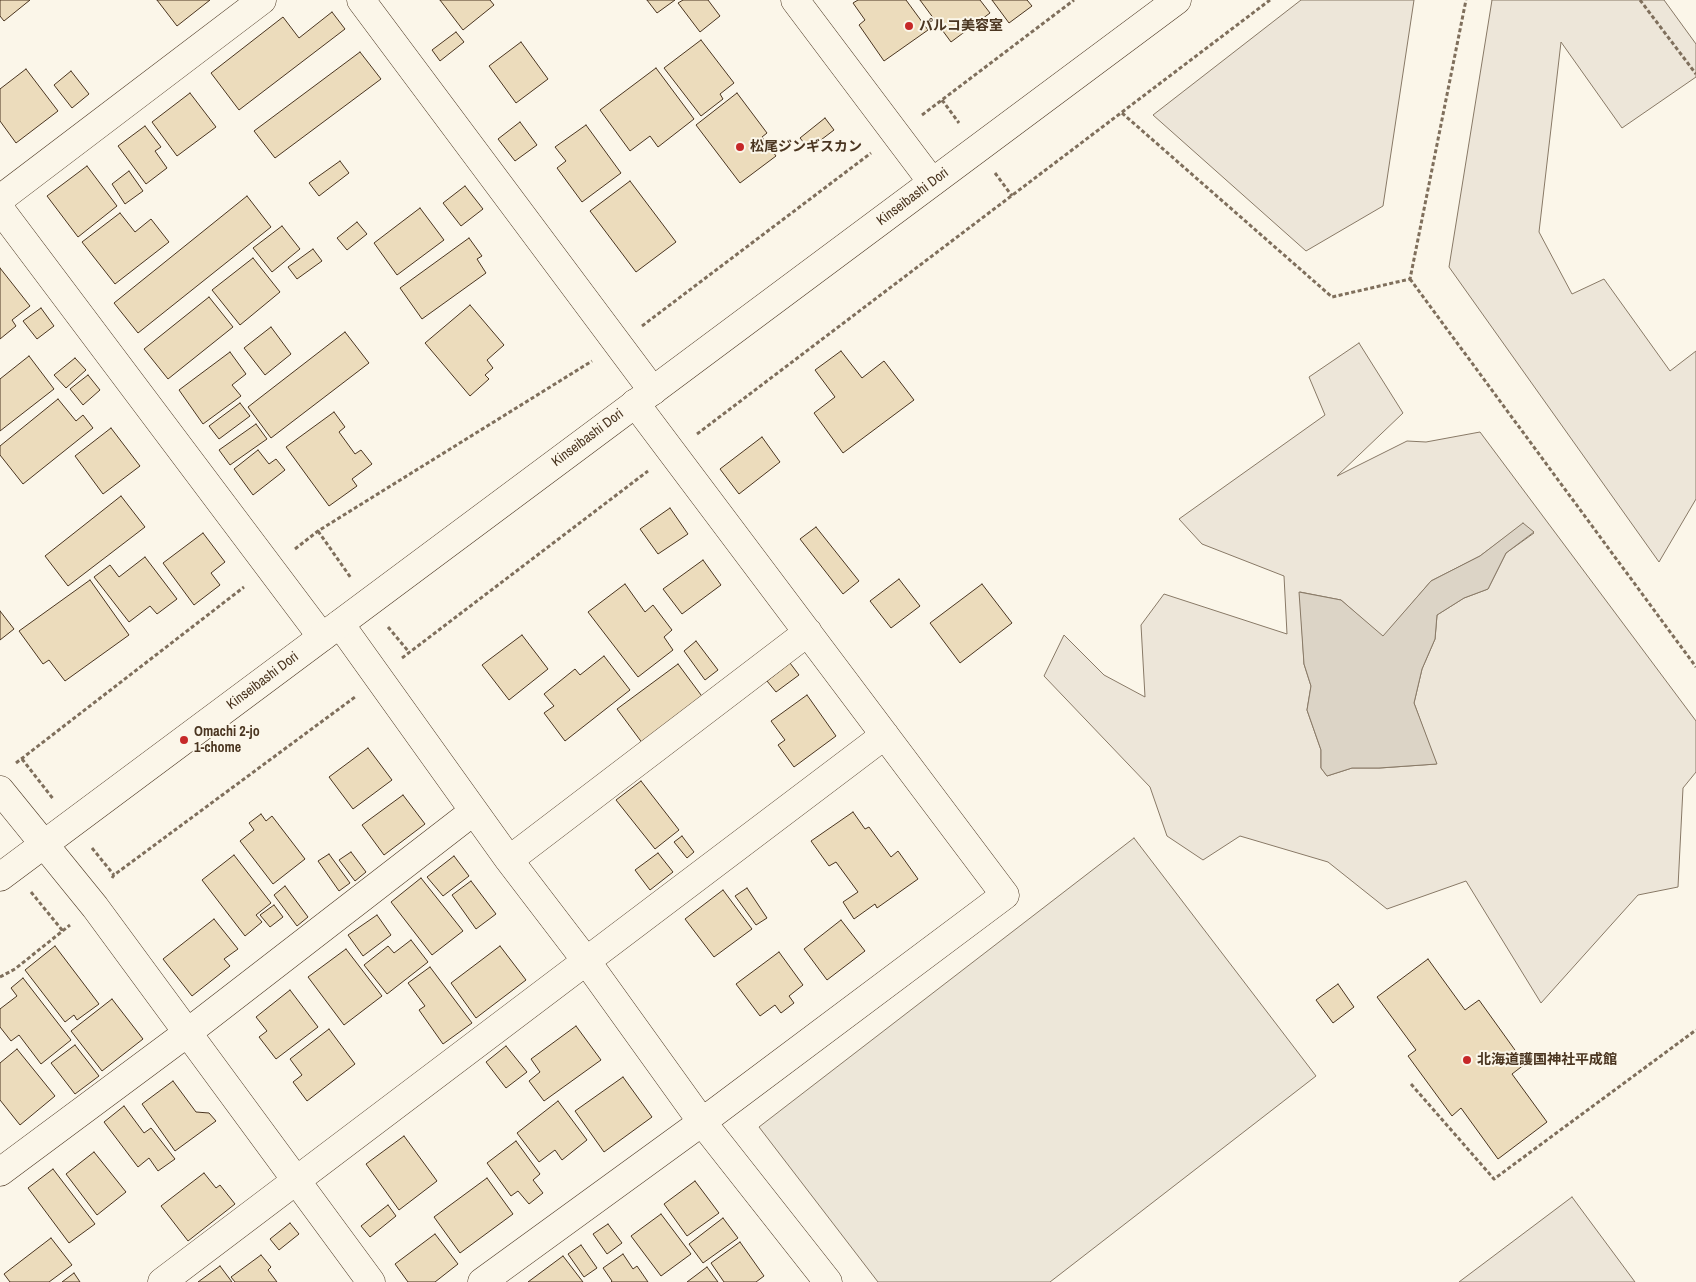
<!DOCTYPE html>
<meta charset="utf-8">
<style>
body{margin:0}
canvas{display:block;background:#fbf6e9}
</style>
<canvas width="1696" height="1282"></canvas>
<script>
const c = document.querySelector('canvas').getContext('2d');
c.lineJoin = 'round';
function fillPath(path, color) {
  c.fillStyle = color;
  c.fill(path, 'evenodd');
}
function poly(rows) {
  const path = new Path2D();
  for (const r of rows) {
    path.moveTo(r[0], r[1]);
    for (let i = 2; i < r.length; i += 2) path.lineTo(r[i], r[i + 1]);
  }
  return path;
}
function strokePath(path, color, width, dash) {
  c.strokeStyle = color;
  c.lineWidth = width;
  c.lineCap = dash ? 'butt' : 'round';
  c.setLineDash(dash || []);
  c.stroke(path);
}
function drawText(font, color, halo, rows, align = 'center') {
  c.font = font + ' "Archivo Narrow","Noto Sans JP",sans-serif';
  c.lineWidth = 4;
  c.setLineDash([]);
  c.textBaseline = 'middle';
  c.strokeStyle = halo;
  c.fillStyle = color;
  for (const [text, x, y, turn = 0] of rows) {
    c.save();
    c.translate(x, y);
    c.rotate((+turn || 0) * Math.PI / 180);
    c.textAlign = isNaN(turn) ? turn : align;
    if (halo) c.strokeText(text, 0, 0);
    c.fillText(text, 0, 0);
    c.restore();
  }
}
const green = poly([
 [1301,0,1414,0,1383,206,1306,251,1153,115,1301,0],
 [1492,0,1664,0,1696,44,1696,77,1622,128,1561,42,1539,232,1572,294,1604,279,1670,371,1696,351,1696,499,1659,562,1449,267,1492,0],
 [1359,343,1403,413,1337,476,1407,441,1426,442,1480,432,1696,721,1696,772,1683,788,1678,887,1638,895,1541,1003,1466,881,1387,909,1328,862,1240,836,1203,860,1167,836,1150,787,1044,676,1064,635,1104,675,1145,697,1141,625,1164,594,1287,634,1284,576,1202,544,1179,519,1325,415,1309,377,1359,343],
 [1523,524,1534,533,1506,553,1488,589,1464,598,1437,615,1435,639,1422,669,1414,703,1436,764,1380,768,1352,768,1327,776,1321,768,1321,750,1307,710,1311,686,1304,664,1300,592,1341,600,1383,637,1431,581,1480,556,1523,524],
 [1572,1197,1635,1282,1459,1282,1572,1197]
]);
fillPath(green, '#ede6d9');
strokePath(green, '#887966', 1);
const parking = poly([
 [1134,838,1316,1076,1050,1282,878,1282,759,1127,1134,838]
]);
fillPath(parking, '#ede7d9');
strokePath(parking, '#887966', 1);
const water = poly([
 [1523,523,1534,532,1506,553,1488,589,1464,598,1437,615,1435,639,1422,669,1414,703,1437,764,1379,768,1352,768,1327,776,1321,768,1321,750,1307,710,1311,686,1304,664,1299,592,1341,600,1383,636,1431,581,1480,556,1523,523]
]);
fillPath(water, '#dcd4c6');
strokePath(water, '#887966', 1);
const building = poly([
 [0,0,30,0,4,21,0,16,0,0],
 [157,0,210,0,177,26,157,0],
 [440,0,490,0,494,5,463,30,440,0],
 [647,0,675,0,657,13,647,0],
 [683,0,708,0,720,16,700,32,678,3,683,0],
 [858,0,906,0,928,30,884,61,859,25,865,20,853,3,858,0],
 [920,0,980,0,990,13,951,42,920,0],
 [992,0,1027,0,1032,6,1009,23,992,0],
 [332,12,345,29,239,110,211,73,283,17,299,38,332,12],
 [456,32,464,42,440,61,432,50,456,32],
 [701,40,734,83,720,94,723,99,701,116,664,68,701,40],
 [521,42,548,79,516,103,489,66,521,42],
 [360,52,381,79,275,158,254,131,360,52],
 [656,68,694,119,658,147,650,136,630,151,600,110,656,68],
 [26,69,58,111,16,143,0,121,0,89,26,69],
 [71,71,89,94,72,108,54,85,71,71],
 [190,93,216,127,177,156,152,122,190,93],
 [737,93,767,133,762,137,776,156,740,183,696,125,737,93],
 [825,118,834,130,809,149,800,138,825,118],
 [520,122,537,145,515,161,498,139,520,122],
 [586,125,621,173,582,202,557,168,566,161,555,147,586,125],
 [145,126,161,147,155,151,167,168,146,184,118,146,145,126],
 [340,161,349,173,319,196,309,183,340,161],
 [87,166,117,206,78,237,47,196,87,166],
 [129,171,143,191,125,204,112,184,129,171],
 [630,181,676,242,636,272,590,211,630,181],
 [465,186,483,209,461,226,443,203,465,186],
 [247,196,271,227,138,333,114,303,247,196],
 [420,208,444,240,397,275,374,243,420,208],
 [120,213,135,232,151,219,169,242,115,284,82,242,120,213],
 [357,222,367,234,347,250,337,238,357,222],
 [282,226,300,249,272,272,253,248,282,226],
 [469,238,482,256,477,259,486,273,422,319,400,288,469,238],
 [313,249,322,261,297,279,288,267,313,249],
 [253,258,280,292,240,325,212,290,253,258],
 [0,268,30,306,12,320,16,326,0,339,0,268],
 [209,297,233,327,168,379,144,349,209,297],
 [470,305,504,345,487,360,493,368,485,375,489,379,470,396,425,343,470,305],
 [41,308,54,326,37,339,23,321,41,308],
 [271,327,291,354,265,375,244,348,271,327],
 [345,332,369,363,271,438,248,407,345,332],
 [841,351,862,378,884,361,914,400,843,453,814,413,835,397,815,370,841,351],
 [230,352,246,374,232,385,241,396,203,424,179,390,230,352],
 [29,356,54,389,0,431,0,379,29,356],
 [75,358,86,370,66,388,54,375,75,358],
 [88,375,100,390,83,405,70,389,88,375],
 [58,399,76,421,83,415,93,428,23,484,0,455,0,446,58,399],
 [240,403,250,416,219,439,209,426,240,403],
 [334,412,345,427,339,432,355,454,361,450,372,464,352,479,357,486,329,506,286,447,334,412],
 [256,424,267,439,230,465,219,450,256,424],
 [111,428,140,466,103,494,75,456,111,428],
 [762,437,780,462,739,494,720,469,762,437],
 [258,450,269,464,276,459,285,470,253,495,234,469,258,450],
 [121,496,145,527,68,586,45,556,121,496],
 [670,508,688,534,658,554,640,529,670,508],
 [816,527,859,581,843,594,800,539,816,527],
 [203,533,225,562,211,573,220,585,194,605,163,563,203,533],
 [145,557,177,599,157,614,150,606,129,622,94,577,110,565,119,577,145,557],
 [703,560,721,585,682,614,663,589,703,560],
 [899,579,920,606,891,628,870,601,899,579],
 [90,580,129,635,65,681,49,660,43,664,19,631,90,580],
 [625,584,645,612,653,605,672,630,664,637,673,650,638,677,588,612,625,584],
 [982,584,1012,623,960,663,930,623,982,584],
 [0,611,14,629,0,640,0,611],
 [522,635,548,669,509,700,482,665,522,635],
 [696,641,718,670,705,680,684,651,696,641],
 [604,656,630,690,565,741,544,713,554,706,544,694,575,669,580,675,604,656],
 [790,663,799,675,776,692,767,681,790,663],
 [678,664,704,699,643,744,617,709,678,664],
 [807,695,836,736,794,767,778,745,785,740,771,721,807,695],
 [368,748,392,780,353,809,329,777,368,748],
 [641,781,679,830,655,849,616,800,641,781],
 [403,795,425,824,384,855,362,825,403,795],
 [853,812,865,829,869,827,891,857,898,851,918,879,877,908,875,904,854,919,843,902,858,892,836,862,829,866,811,841,853,812],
 [261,814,266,821,272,816,305,859,273,884,240,841,254,830,249,823,261,814],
 [682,836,694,852,687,858,674,842,682,836],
 [351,852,366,872,355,881,339,860,351,852],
 [658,853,673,872,650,890,635,870,658,853],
 [329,854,350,883,339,891,318,861,329,854],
 [234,855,271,903,256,915,262,922,245,936,202,880,234,855],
 [454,856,469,876,443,896,427,877,454,856],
 [421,878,463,931,432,955,391,902,421,878],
 [471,881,496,914,476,929,452,895,471,881],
 [285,886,308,917,297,926,274,895,285,886],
 [747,888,767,918,756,925,735,896,747,888],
 [723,890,752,929,714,957,685,919,723,890],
 [274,905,283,917,270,927,260,915,274,905],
 [377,915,391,935,363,956,348,935,377,915],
 [214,919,238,949,224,959,230,966,192,996,163,959,214,919],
 [841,920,865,951,827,980,804,949,841,920],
 [411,940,428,962,387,994,364,965,388,946,394,953,411,940],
 [55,946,99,1004,77,1020,74,1015,65,1022,25,970,55,946],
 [500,946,526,980,476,1018,451,983,500,946],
 [346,949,382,996,344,1025,308,977,346,949],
 [779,952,803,985,789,996,794,1003,781,1013,775,1005,760,1016,736,984,779,952],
 [1428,959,1465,1010,1479,1000,1525,1064,1512,1074,1547,1122,1498,1159,1461,1108,1452,1116,1408,1056,1416,1050,1377,997,1428,959],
 [430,967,472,1023,443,1044,419,1010,425,1006,408,983,430,967],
 [23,978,71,1040,41,1064,19,1035,11,1041,0,1027,0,1009,17,996,11,988,23,978],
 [1338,984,1354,1007,1333,1023,1316,1000,1338,984],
 [290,990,318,1027,276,1059,259,1037,267,1031,256,1017,290,990],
 [112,999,143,1039,102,1071,71,1031,112,999],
 [576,1026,601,1060,544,1101,529,1081,540,1072,531,1059,576,1026],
 [329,1029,355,1064,307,1101,293,1082,302,1075,290,1059,329,1029],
 [75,1045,99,1076,75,1094,51,1063,75,1045],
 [506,1046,527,1072,506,1088,486,1062,506,1046],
 [17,1049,55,1096,20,1125,0,1100,0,1063,17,1049],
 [623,1077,652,1117,604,1152,575,1111,623,1077],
 [173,1081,196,1112,209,1113,216,1121,175,1151,142,1104,173,1081],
 [558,1101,587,1140,562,1160,555,1150,539,1162,517,1133,558,1101],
 [124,1106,144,1133,151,1128,175,1159,158,1171,149,1158,138,1167,104,1122,124,1106],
 [404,1136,437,1181,399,1210,366,1164,404,1136],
 [516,1141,540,1174,533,1180,543,1193,529,1204,518,1191,511,1196,487,1163,516,1141],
 [94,1152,126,1192,97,1215,66,1174,94,1152],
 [53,1169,95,1224,69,1243,28,1188,53,1169],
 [204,1173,216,1188,220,1185,235,1204,188,1241,161,1206,204,1173],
 [487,1178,513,1214,460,1253,434,1217,487,1178],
 [695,1181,719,1213,687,1236,664,1204,695,1181],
 [388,1205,396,1216,370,1237,361,1226,388,1205],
 [661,1214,691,1254,661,1276,631,1236,661,1214],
 [723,1218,738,1238,703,1263,689,1244,723,1218],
 [290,1223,299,1234,279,1250,270,1239,290,1223],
 [608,1224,622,1243,607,1254,593,1234,608,1224],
 [435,1234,458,1264,435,1282,408,1282,395,1264,435,1234],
 [51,1238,72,1265,49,1282,10,1282,4,1274,51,1238],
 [740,1242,764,1276,756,1282,724,1282,711,1263,740,1242],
 [581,1245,597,1268,584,1277,568,1254,581,1245],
 [623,1254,633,1269,637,1266,648,1282,611,1282,612,1281,603,1268,623,1254],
 [261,1255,271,1267,268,1270,277,1282,235,1282,231,1277,261,1255],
 [563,1256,583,1282,528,1282,563,1256],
 [220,1266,232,1282,198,1282,220,1266],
 [707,1267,718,1282,687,1282,707,1267],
 [74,1273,80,1282,62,1282,74,1273]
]);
fillPath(building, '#ecdcbc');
strokePath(building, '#4a3520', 1);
const street = poly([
 [361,0,653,391],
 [795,0,932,182],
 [0,199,262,0],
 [0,209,322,637],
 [340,624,509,860,587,962,702,1122,828,1282],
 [0,790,95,907,371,1282],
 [509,860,808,632],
 [0,1172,187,1033,474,811],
 [162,1282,885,735],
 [482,1282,702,1122,1005,895,635,403]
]);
const secondary = poly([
 [0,877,1177,0]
]);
strokePath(street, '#4a3520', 29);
strokePath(secondary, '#4a3520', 29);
strokePath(poly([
 [1640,0,1696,74],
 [942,100,959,123],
 [1122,113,1332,297,1410,279,1466,0],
 [922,115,1074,0],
 [995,173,1012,196],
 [1410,279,1696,667],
 [642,326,871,153],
 [697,434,1270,0],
 [318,531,351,578],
 [295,549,318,531,592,361],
 [388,627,409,652],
 [402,658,648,471],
 [22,759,54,800],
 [16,763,244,587],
 [92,848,114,875],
 [112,878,114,875,355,697],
 [31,892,62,930],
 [0,977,15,969,70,925],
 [1411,1084,1494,1179,1696,1030]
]), '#7f6f5c', 3, [4, 2.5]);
strokePath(street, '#fbf6e9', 28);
strokePath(secondary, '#fbf6e9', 28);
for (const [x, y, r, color] of [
 [909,26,5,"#c62828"],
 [740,147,5,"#c62828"],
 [184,740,5,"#c62828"],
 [1467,1060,5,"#c62828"]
]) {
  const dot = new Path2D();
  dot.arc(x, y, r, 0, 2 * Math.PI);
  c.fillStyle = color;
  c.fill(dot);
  strokePath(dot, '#fbf6e9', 2);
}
drawText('bold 14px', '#4a3520', '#fbf6e9', [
 ["パルコ美容室",919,26],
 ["松尾ジンギスカン",750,147],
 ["Omachi 2-jo",194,732],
 ["1-chome",194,748],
 ["北海道護国神社平成館",1477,1060]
], 'left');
drawText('14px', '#4a3520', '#fbf6e9', [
 ["Kinseibashi Dori",913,197,-37],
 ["Kinseibashi Dori",588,438,-37],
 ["Kinseibashi Dori",263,681,-37]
]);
</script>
